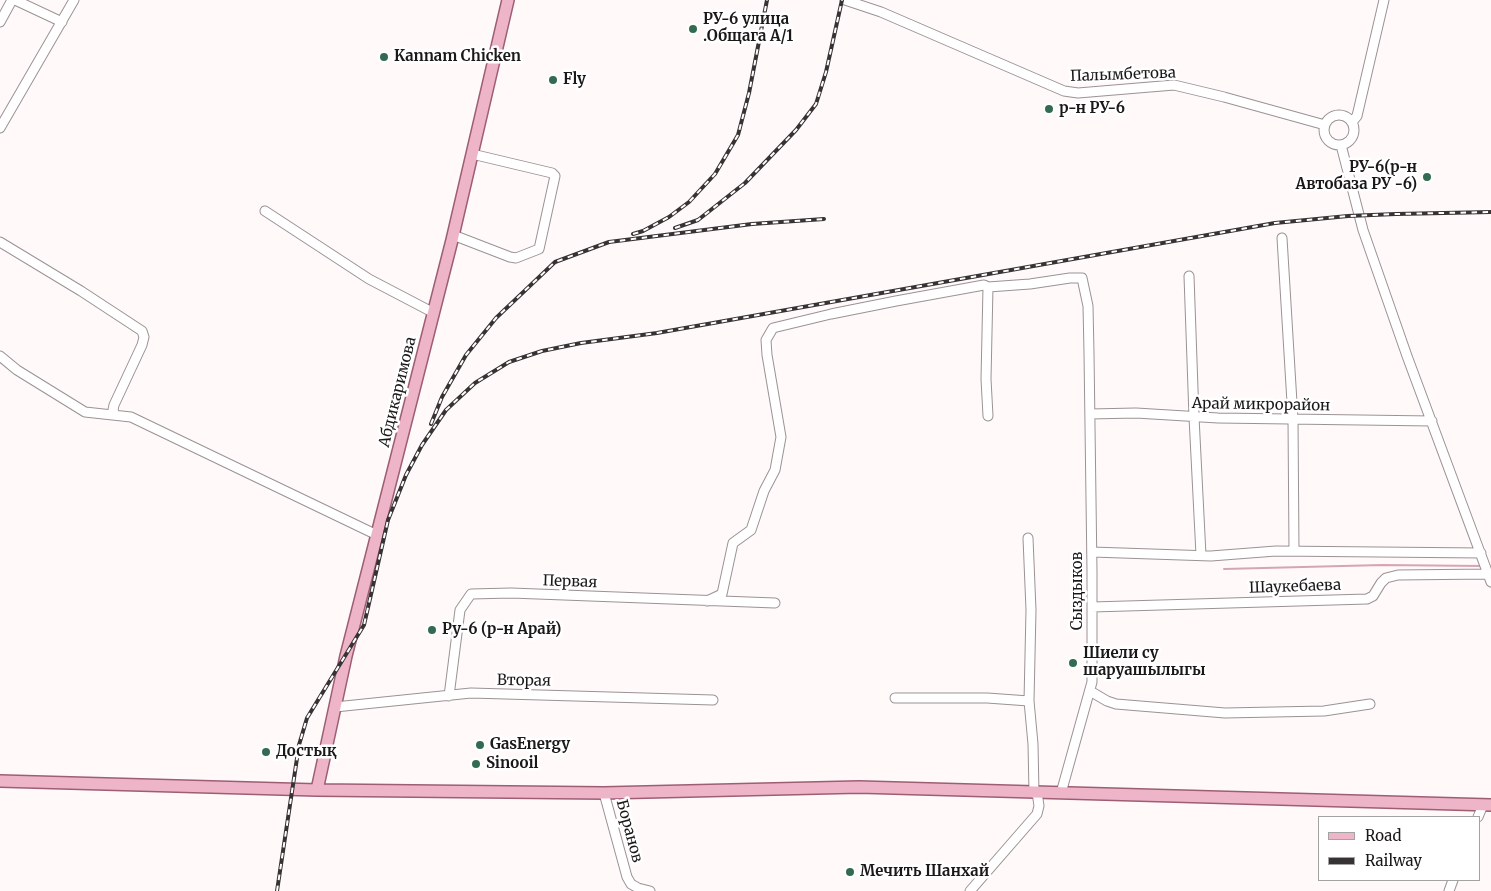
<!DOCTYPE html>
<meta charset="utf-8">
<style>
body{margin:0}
#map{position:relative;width:1491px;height:891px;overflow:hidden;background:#fff9fa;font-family:Merriweather,serif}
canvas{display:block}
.legend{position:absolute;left:1318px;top:816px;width:162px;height:65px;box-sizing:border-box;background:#fff;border:1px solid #a4a3a3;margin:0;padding:6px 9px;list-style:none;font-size:15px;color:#1b1819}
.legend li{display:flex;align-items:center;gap:10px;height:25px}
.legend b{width:25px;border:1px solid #a4a3a3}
</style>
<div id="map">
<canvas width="1491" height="891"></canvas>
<ul class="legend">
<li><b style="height:6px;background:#eeb5c9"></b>Road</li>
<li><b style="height:6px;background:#373334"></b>Railway</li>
</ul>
</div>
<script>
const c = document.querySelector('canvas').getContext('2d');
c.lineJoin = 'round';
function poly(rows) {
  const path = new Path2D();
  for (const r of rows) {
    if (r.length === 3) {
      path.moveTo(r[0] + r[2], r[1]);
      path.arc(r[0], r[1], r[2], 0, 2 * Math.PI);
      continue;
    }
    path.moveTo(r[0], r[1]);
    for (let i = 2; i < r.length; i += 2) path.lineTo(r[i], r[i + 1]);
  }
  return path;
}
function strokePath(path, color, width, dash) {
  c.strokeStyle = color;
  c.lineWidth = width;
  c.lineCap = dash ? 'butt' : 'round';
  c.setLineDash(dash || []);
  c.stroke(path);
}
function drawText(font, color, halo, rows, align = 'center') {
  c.font = font + ' Merriweather,serif';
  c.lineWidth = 5;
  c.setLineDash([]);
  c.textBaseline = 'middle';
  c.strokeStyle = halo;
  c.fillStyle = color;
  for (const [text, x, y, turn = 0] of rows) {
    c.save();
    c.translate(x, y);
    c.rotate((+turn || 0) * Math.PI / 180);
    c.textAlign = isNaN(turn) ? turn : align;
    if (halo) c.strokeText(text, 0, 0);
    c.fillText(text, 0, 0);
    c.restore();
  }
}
strokePath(poly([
 [1224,569,1382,565,1482,566]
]), '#d6a5b4', 2);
const minor = poly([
 [15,0,62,22],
 [845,0,881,12,1064,91,1078,93,1174,85,1224,97,1325,125],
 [0,22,12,0],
 [1339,130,15],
 [1352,122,1357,116,1384,0],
 [0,128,74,0],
 [1341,145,1363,230,1407,356,1491,582],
 [265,211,369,279,434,313],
 [453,235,510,257,516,258,539,249,555,176,552,173,472,154],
 [1282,238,1293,419,1294,551],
 [0,242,81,291,142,331,144,337,142,345,114,405,113,410,115,415],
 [1189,276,1194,417,1201,555],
 [0,356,17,370,85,412,131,417,377,535],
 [1090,414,1136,413,1218,418,1432,421],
 [988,416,986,379,988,287,1030,284,1070,278,1082,278,1088,306,1089,353,1092,572,1092,682,1061,793],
 [1028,538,1031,610,1029,701],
 [1092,552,1211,556,1276,551,1481,553],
 [707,601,722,594,733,543,751,530,764,491,775,470,781,437,767,355,766,340,773,328,831,314,896,301,984,285,988,287],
 [1092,607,1367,599,1373,596,1381,583,1386,578,1398,575,1488,574],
 [1090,691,1107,701,1116,704,1225,713,1324,711,1370,704],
 [449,696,460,610,471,594,511,593,775,603],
 [895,698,987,698,1029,701,1033,744,1034,793],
 [335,707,471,693,713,700],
 [604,793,627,877,631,884,638,888,650,891],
 [1478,817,1483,805],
 [970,891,1037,814,1039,806,1037,792],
 [1449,891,1453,880]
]);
const major = poly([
 [0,781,317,790,604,793,859,787,1491,805],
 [317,790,346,656,452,240,508,0]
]);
strokePath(minor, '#9b9294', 11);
strokePath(major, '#9d5e74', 14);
strokePath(minor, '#fff', 9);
strokePath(major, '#eeb5c9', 11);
const rail = poly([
 [675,228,698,220,745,183,796,130,816,104,826,72,842,0],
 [633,234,643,231,669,217,689,202,715,174,738,135,749,93,767,0],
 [431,424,442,397,466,355,496,318,555,262,609,242,752,224,824,219],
 [277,891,299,745,307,718,364,625,388,520,406,475,422,445,446,410,475,383,509,362,542,351,581,343,657,333,1275,223,1348,216,1396,214,1491,212]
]);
strokePath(rail, '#373334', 4);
strokePath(rail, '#fff', 2, [5.5]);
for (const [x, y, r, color] of [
 [693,29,5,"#336b52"],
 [384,57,5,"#336b52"],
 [553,80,5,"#336b52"],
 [1049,109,5,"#336b52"],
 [1427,177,5,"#336b52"],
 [432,630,5,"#336b52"],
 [1073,663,5,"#336b52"],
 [480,745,5,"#336b52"],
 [266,752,5,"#336b52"],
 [476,764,5,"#336b52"],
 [850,872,5,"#336b52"]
]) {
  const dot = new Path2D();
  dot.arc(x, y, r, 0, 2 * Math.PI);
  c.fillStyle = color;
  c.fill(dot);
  strokePath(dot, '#fff', 2);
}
drawText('bold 15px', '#1b1819', '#fff', [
 ["РУ-6 улица",703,20],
 [".Общага А/1",703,37],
 ["Kannam Chicken",394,57],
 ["Fly",563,80],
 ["р-н РУ-6",1059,109],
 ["РУ-6(р-н",1417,168,"right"],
 ["Автобаза РУ -6)",1417,185,"right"],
 ["Ру-6 (р-н Арай)",442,630],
 ["Шиели су",1083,654],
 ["шаруашылыгы",1083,671],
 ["GasEnergy",490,745],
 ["Достық",276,752],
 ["Sinooil",486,764],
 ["Мечить Шанхай",860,872]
], 'left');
drawText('15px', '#1b1819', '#fff', [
 ["Палымбетова",1123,75,-2],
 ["Абдикаримова",398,392,-76],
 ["Арай микрорайон",1261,405,1],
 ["Первая",570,582,2],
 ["Шаукебаева",1295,587,-2],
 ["Сыздыков",1078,591,-90],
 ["Вторая",524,681,1],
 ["Боранов",629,831,75]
]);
</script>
